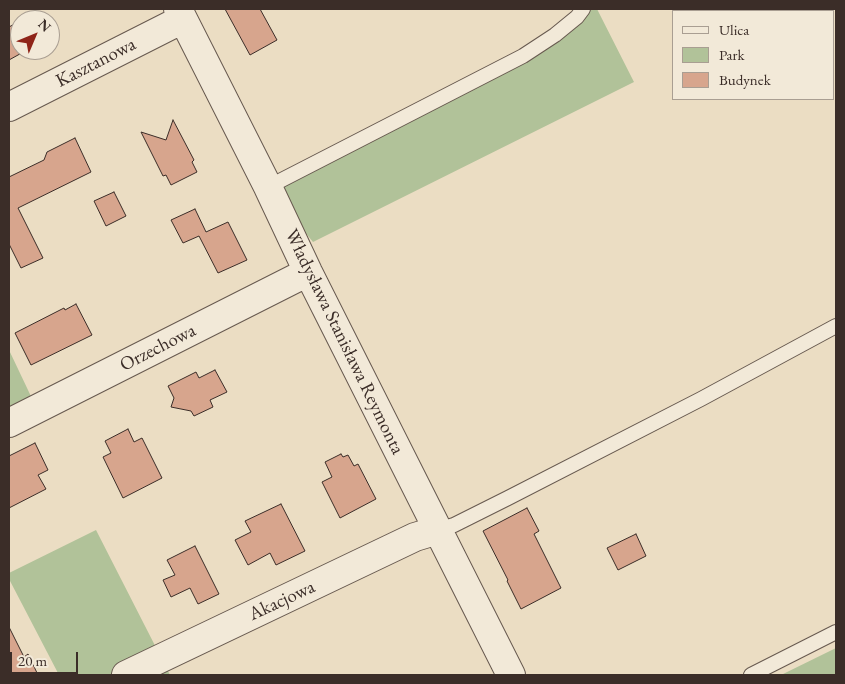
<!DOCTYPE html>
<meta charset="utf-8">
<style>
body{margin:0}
#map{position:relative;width:845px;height:684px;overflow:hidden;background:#ebddc3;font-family:"EB Garamond",serif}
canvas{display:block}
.frame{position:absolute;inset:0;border:10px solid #3b2d28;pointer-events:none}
.legend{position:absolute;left:672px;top:10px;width:162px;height:90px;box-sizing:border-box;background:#f2e9d8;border:1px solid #a99e92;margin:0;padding:6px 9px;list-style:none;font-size:15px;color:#3b2d28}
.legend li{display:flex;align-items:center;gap:10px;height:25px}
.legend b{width:25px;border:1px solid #a99e92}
.north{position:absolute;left:10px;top:10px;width:50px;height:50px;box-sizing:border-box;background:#f2e9d8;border:1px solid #a99e92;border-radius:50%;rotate:45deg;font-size:14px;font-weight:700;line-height:20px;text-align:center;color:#3b2d28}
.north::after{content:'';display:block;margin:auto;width:18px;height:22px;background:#8f2418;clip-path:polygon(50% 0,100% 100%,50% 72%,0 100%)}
.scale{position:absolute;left:10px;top:652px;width:68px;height:22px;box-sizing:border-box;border:2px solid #3b2d28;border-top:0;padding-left:6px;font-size:15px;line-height:18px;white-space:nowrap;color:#3b2d28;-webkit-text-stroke:4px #f2e9d8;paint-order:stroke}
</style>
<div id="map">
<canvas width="845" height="684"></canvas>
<div class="frame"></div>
<ul class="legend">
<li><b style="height:6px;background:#f2e9d8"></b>Ulica</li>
<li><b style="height:14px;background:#b1c299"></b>Park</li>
<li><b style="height:14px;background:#d7a58d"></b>Budynek</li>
</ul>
<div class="north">N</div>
<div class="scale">20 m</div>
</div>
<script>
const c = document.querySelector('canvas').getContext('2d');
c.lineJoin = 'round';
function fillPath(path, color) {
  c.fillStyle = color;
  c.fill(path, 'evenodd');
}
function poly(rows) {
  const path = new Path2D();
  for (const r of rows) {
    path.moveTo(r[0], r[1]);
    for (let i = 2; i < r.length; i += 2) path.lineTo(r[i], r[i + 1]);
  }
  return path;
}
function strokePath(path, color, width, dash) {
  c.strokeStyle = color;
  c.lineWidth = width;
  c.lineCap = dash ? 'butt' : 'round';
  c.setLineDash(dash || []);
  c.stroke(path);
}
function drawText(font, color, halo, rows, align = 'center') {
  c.font = font + ' "EB Garamond",serif';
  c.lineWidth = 5;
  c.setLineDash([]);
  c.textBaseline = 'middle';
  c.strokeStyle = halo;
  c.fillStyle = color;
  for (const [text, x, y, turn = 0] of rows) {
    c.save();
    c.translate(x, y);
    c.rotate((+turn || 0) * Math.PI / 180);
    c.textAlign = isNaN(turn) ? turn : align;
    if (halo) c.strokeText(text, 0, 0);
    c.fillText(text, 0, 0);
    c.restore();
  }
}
fillPath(poly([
 [583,9,597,9,634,82,313,242,268,187,523,56],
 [9,350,37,409,9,423],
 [96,530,170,675,59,675,9,579,9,573],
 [836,648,836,675,781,675]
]), '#b1c299');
const building = poly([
 [225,9,260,9,277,40,250,55,225,9],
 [20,21,20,50,27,50,9,60,9,27,20,21],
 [173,120,194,160,192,162,197,172,171,185,166,175,163,176,141,132,166,140,173,120],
 [75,138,91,172,18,208,43,258,21,268,9,244,9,177,44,160,47,152,75,138],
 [114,192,126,216,106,226,94,201,114,192],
 [195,209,206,232,228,222,247,260,218,273,199,236,183,243,171,220,195,209],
 [76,304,92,335,31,365,15,333,64,308,65,310,76,304],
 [215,370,227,392,210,400,213,407,194,416,191,411,171,407,174,398,168,386,196,372,199,378,215,370],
 [128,429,134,442,142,438,162,478,123,498,103,457,111,453,105,441,128,429],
 [35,443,48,470,38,475,46,489,9,508,9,456,35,443],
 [341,454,343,457,348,455,354,466,358,464,376,499,340,518,322,482,332,477,325,462,341,454],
 [281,504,305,551,276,565,270,553,248,565,235,540,251,532,245,521,281,504],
 [527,508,539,531,534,534,561,588,521,609,507,581,508,580,483,531,527,508],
 [636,534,646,556,618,570,607,548,636,534],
 [195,546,219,594,198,604,190,588,171,597,163,580,175,575,167,560,195,546],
 [9,627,24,657,28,654,38,675,9,675,9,627]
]);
fillPath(building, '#d7a58d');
strokePath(building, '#3b2d28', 1);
const lane = poly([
 [268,187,523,56,555,35,577,17,583,9],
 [438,530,454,525,508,498,701,399,836,326],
 [751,675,836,632]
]);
const street = poly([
 [178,9,268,187,308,272,511,675],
 [9,107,183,19],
 [9,423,308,272],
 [126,675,415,537,438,530]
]);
strokePath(lane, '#67594f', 16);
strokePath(street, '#67594f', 30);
strokePath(lane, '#f2e9d8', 14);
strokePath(street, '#f2e9d8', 28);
drawText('19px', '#3b2d28', '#f2e9d8', [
 ["Kasztanowa",96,63,-27],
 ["Władysława Stanisława Reymonta",344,342,64],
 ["Orzechowa",158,348,-27],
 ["Akacjowa",282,601,-25]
]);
</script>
